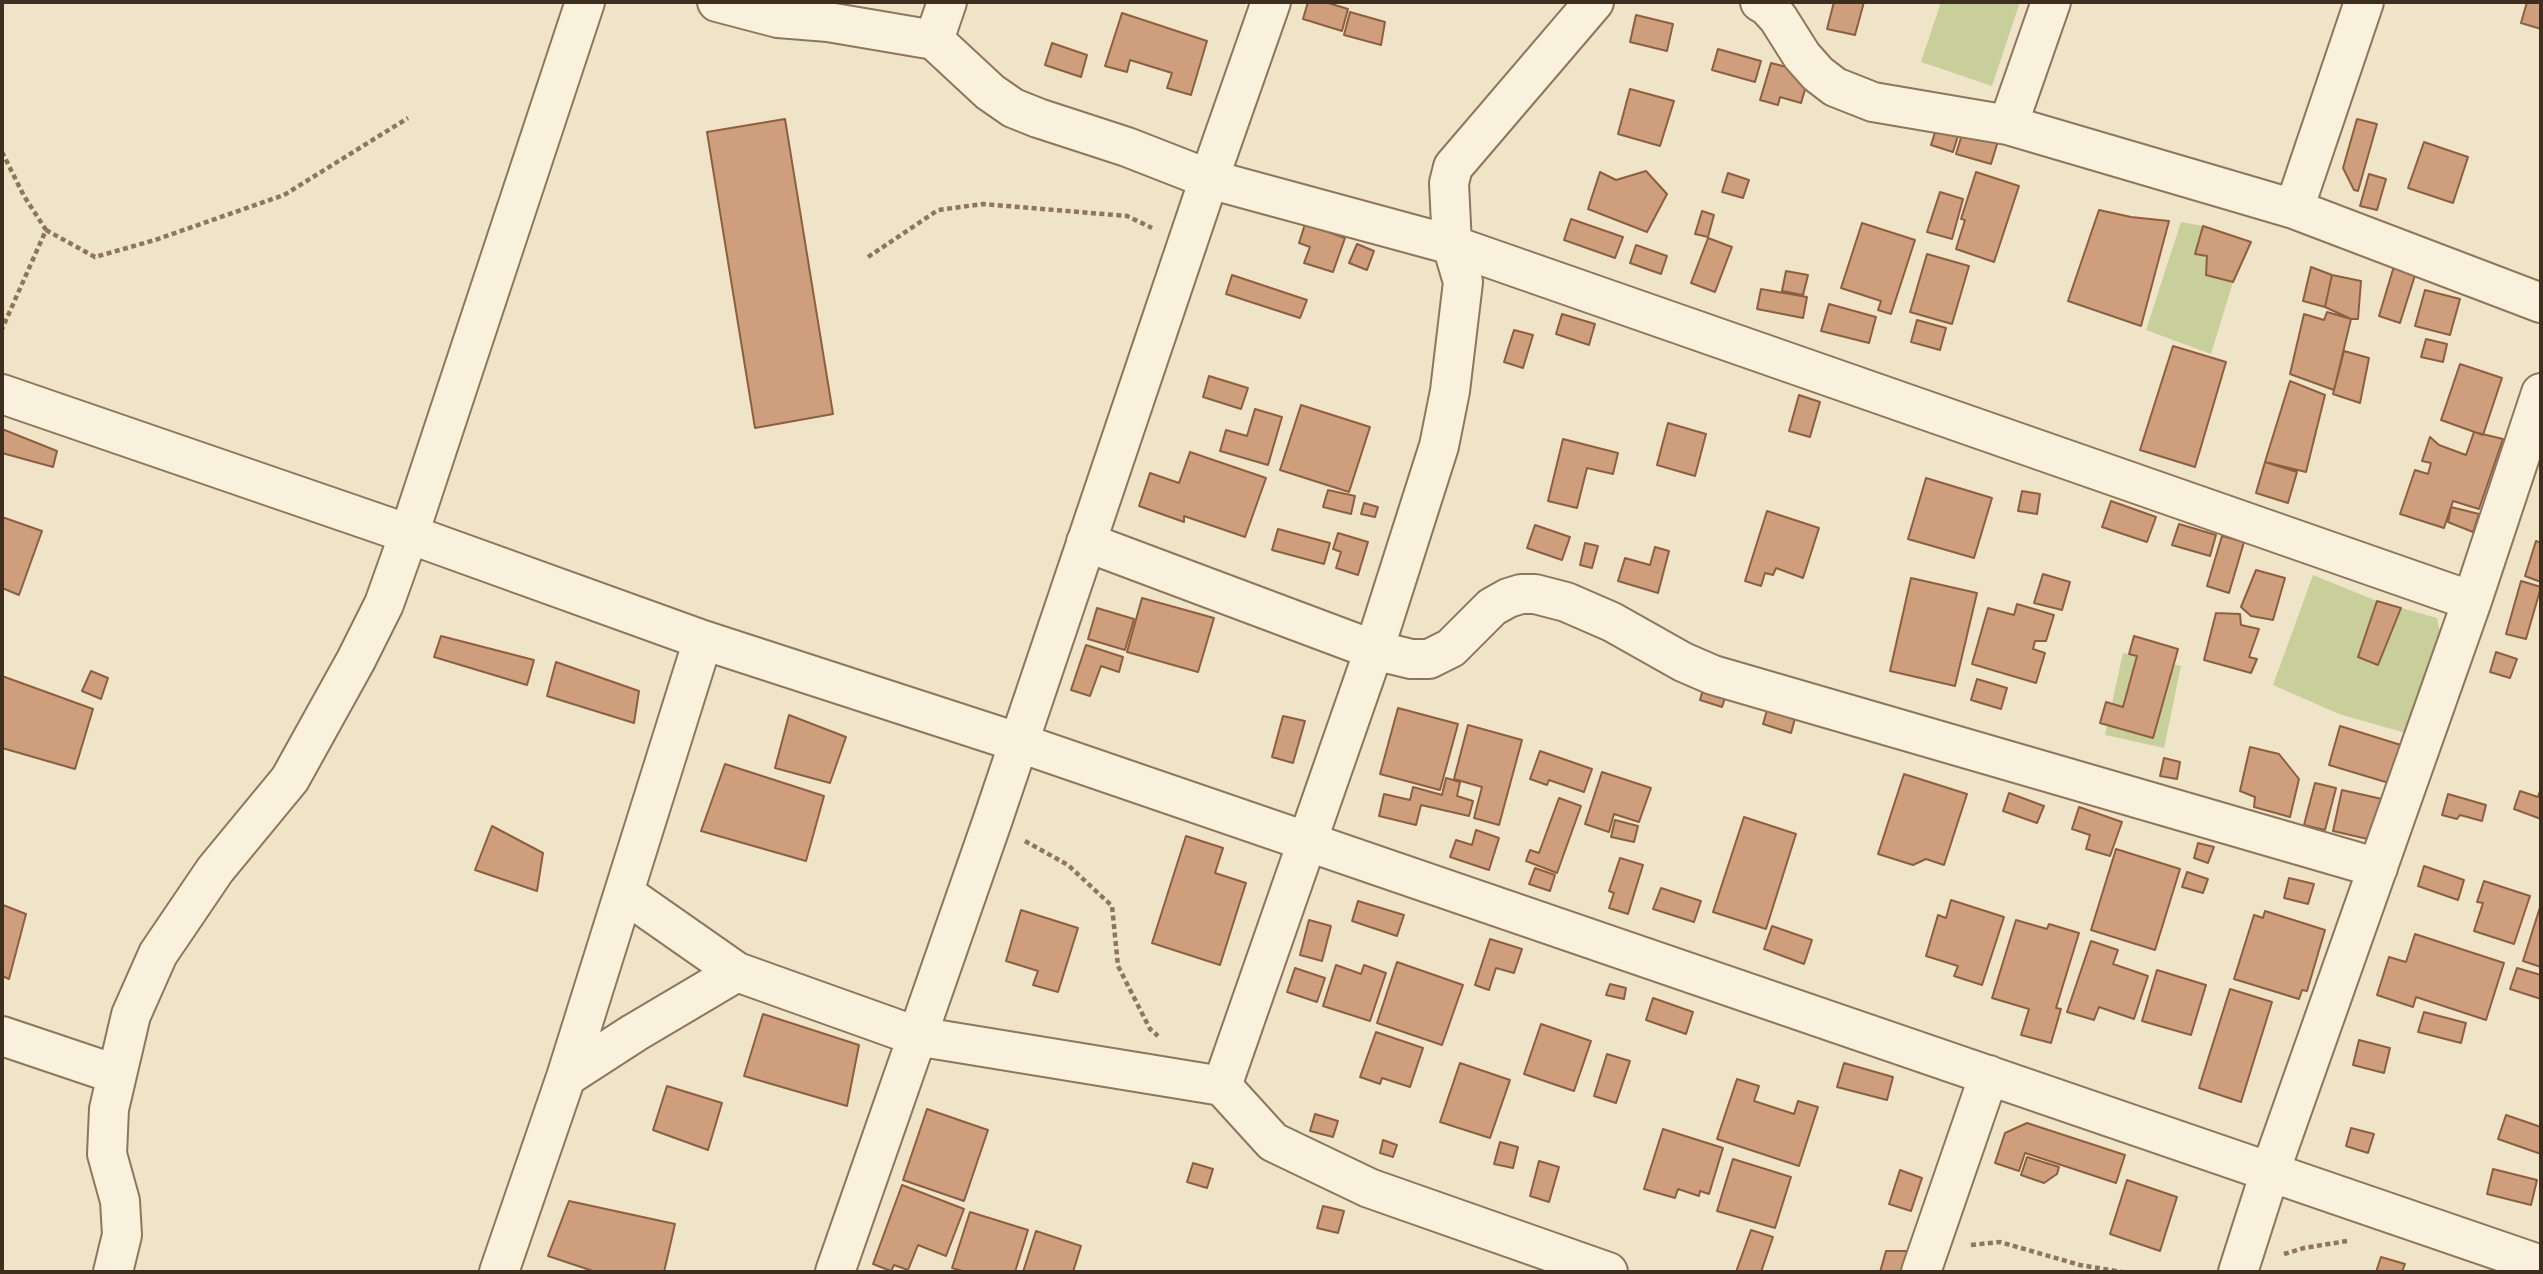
<!DOCTYPE html>
<style>
body{margin:0}
#map{position:relative;width:2543px;height:1274px;overflow:hidden;background:#f0e4c8;font-family:"Noto Serif",serif}
canvas{display:block}
.frame{position:absolute;inset:0;border:4px solid #3d2e20;pointer-events:none}
</style>
<div id="map">
<canvas width="2543" height="1274"></canvas>
<div class="frame"></div>
</div>
<script>
const c = document.querySelector('canvas').getContext('2d');
c.lineJoin = 'round';
function fillPath(path, color) {
  c.fillStyle = color;
  c.fill(path, 'evenodd');
}
function poly(rows) {
  const path = new Path2D();
  for (const r of rows) {
    path.moveTo(r[0], r[1]);
    for (let i = 2; i < r.length; i += 2) path.lineTo(r[i], r[i + 1]);
  }
  return path;
}
function strokePath(path, color, width, dash) {
  c.strokeStyle = color;
  c.lineWidth = width;
  c.lineCap = dash ? 'butt' : 'round';
  c.setLineDash(dash || []);
  c.stroke(path);
}
fillPath(poly([
 [1941,2,2020,2,1992,86,1921,62],
 [2181,222,2203,226,2195,254,2207,256,2206,275,2233,282,2211,354,2146,330],
 [2313,575,2377,601,2437,618,2442,643,2409,734,2339,714,2273,685],
 [2123,653,2181,666,2164,748,2105,735]
]), '#c9cf9b');
const building = poly([
 [1308,2,1325,2,1348,9,1342,31,1303,19,1308,2],
 [1834,2,1864,2,1855,35,1827,29,1834,2],
 [2527,2,2541,2,2541,29,2521,23,2527,2],
 [1350,12,1385,22,1381,45,1344,35,1350,12],
 [1122,13,1207,41,1191,95,1167,88,1172,73,1130,60,1127,72,1105,66,1122,13],
 [1636,15,1673,24,1667,51,1630,42,1636,15],
 [1052,43,1087,55,1081,77,1045,65,1052,43],
 [1718,49,1761,61,1755,82,1712,70,1718,49],
 [1771,63,1810,73,1801,103,1780,97,1778,105,1760,100,1771,63],
 [1630,89,1674,101,1660,146,1618,134,1630,89],
 [785,119,833,414,755,428,707,132,785,119],
 [2357,119,2377,124,2358,191,2354,190,2343,168,2357,119],
 [1938,123,1960,129,1953,152,1931,145,1938,123],
 [1963,131,1998,141,1991,164,1956,154,1963,131],
 [2424,142,2468,157,2453,203,2408,188,2424,142],
 [1646,171,1667,194,1647,232,1588,209,1600,172,1616,180,1646,171],
 [1976,172,2019,186,1994,262,1956,249,1965,220,1961,219,1976,172],
 [1728,173,1749,180,1743,198,1722,192,1728,173],
 [2369,174,2386,179,2377,210,2360,206,2369,174],
 [1940,192,1963,199,1952,239,1927,232,1940,192],
 [2099,210,2131,217,2169,221,2141,326,2068,301,2099,210],
 [1702,211,1714,215,1708,237,1695,234,1702,211],
 [1571,219,1623,237,1615,258,1564,240,1571,219],
 [1862,223,1915,240,1891,314,1878,310,1881,301,1841,288,1862,223],
 [1305,224,1345,238,1333,272,1304,263,1310,247,1299,243,1305,224],
 [2203,226,2251,242,2233,282,2206,275,2207,256,2195,254,2203,226],
 [1708,238,1732,247,1715,292,1691,283,1708,238],
 [1357,244,1374,251,1367,270,1349,263,1357,244],
 [1636,245,1667,256,1661,274,1630,263,1636,245],
 [1927,254,1969,266,1952,324,1910,312,1927,254],
 [2394,266,2416,272,2400,323,2379,316,2394,266],
 [2311,267,2332,275,2325,307,2303,301,2311,267],
 [1786,271,1808,275,1803,295,1782,291,1786,271],
 [1232,275,1307,300,1300,318,1226,294,1232,275],
 [2332,275,2361,281,2358,319,2351,319,2325,307,2332,275],
 [1761,289,1807,297,1803,318,1757,309,1761,289],
 [2425,290,2460,299,2450,335,2415,326,2425,290],
 [1829,304,1876,317,1869,343,1821,331,1829,304],
 [2327,312,2351,319,2334,390,2290,374,2304,314,2324,320,2327,312],
 [1562,314,1595,324,1589,345,1556,334,1562,314],
 [1917,320,1946,328,1940,350,1911,342,1917,320],
 [1514,330,1533,335,1523,368,1504,362,1514,330],
 [2426,339,2447,344,2443,362,2421,357,2426,339],
 [2173,346,2226,362,2195,467,2140,450,2173,346],
 [2344,351,2369,358,2360,403,2333,394,2344,351],
 [2460,364,2502,378,2483,435,2441,420,2460,364],
 [1209,376,1248,388,1241,409,1203,397,1209,376],
 [2290,381,2325,395,2306,472,2265,462,2290,381],
 [1799,395,1820,402,1810,437,1789,431,1799,395],
 [1301,405,1370,427,1349,492,1280,470,1301,405],
 [1255,409,1282,417,1268,465,1220,451,1226,430,1247,436,1255,409],
 [1668,423,1706,434,1695,476,1657,465,1668,423],
 [2,429,57,451,53,467,2,453,2,429],
 [2474,432,2503,439,2479,509,2453,501,2444,528,2400,514,2415,470,2428,474,2431,463,2422,461,2430,437,2439,445,2466,455,2474,432],
 [1563,439,1618,453,1613,474,1587,468,1577,508,1548,501,1563,439],
 [1190,452,1266,478,1245,537,1184,516,1184,522,1139,506,1150,473,1179,483,1190,452],
 [2265,462,2297,472,2288,503,2256,493,2265,462],
 [1926,478,1992,498,1974,558,1908,539,1926,478],
 [1328,490,1355,496,1351,514,1323,507,1328,490],
 [2022,491,2040,494,2037,514,2018,511,2022,491],
 [2111,501,2156,517,2147,542,2102,527,2111,501],
 [1364,503,1378,507,1375,517,1361,514,1364,503],
 [2451,507,2479,514,2473,532,2448,522,2451,507],
 [1767,511,1819,528,1803,578,1776,568,1773,575,1765,573,1761,586,1745,581,1767,511],
 [2,517,42,531,19,595,2,588,2,517],
 [2179,524,2216,535,2210,556,2172,545,2179,524],
 [1535,525,1570,537,1562,560,1527,548,1535,525],
 [1278,529,1330,543,1324,564,1272,550,1278,529],
 [1338,533,1368,542,1358,575,1336,568,1341,552,1333,549,1338,533],
 [2222,536,2244,542,2229,593,2207,586,2222,536],
 [2536,541,2541,543,2541,582,2525,576,2536,541],
 [1585,543,1598,546,1592,568,1580,565,1585,543],
 [1655,547,1669,551,1658,593,1618,581,1625,558,1650,565,1655,547],
 [2256,570,2285,578,2273,620,2251,616,2241,607,2256,570],
 [2043,574,2070,582,2062,610,2034,603,2043,574],
 [1911,578,1977,593,1955,686,1890,671,1911,578],
 [2521,581,2541,587,2526,639,2506,634,2521,581],
 [1142,598,1214,618,1198,672,1127,652,1142,598],
 [2377,601,2401,608,2378,665,2358,657,2377,601],
 [2017,604,2054,615,2046,641,2035,641,2033,649,2045,653,2036,683,1972,664,1988,608,2014,615,2017,604],
 [1097,608,1134,619,1125,650,1088,639,1097,608],
 [2216,613,2240,614,2241,625,2259,629,2249,657,2257,659,2251,673,2204,660,2216,613],
 [441,636,534,660,527,685,434,657,441,636],
 [2134,636,2178,649,2153,738,2100,723,2106,702,2123,707,2137,656,2129,654,2134,636],
 [1086,645,1123,657,1119,672,1101,666,1090,696,1071,690,1086,645],
 [2496,652,2517,659,2510,678,2490,672,2496,652],
 [556,662,639,691,634,723,547,696,556,662],
 [91,671,108,678,101,699,82,691,91,671],
 [2,676,93,709,75,769,2,748,2,676],
 [1977,679,2007,688,2001,709,1971,700,1977,679],
 [1705,682,1728,689,1722,707,1700,700,1705,682],
 [1768,707,1796,715,1791,733,1763,724,1768,707],
 [1398,708,1458,724,1440,790,1380,774,1398,708],
 [789,715,846,737,830,783,775,768,789,715],
 [1283,716,1305,721,1293,763,1272,757,1283,716],
 [1468,725,1522,740,1499,825,1474,818,1482,787,1454,779,1468,725],
 [2340,726,2401,745,2389,783,2329,765,2340,726],
 [2250,747,2279,754,2299,779,2290,817,2254,807,2255,797,2240,791,2250,747],
 [1540,751,1592,769,1584,792,1549,780,1547,785,1530,779,1540,751],
 [2164,758,2180,762,2177,779,2160,776,2164,758],
 [725,764,824,796,806,861,701,831,725,764],
 [1602,772,1651,788,1639,822,1614,814,1609,832,1585,824,1602,772],
 [1904,774,1967,794,1944,865,1926,859,1913,865,1878,854,1904,774],
 [1446,778,1460,782,1457,796,1473,801,1469,816,1421,805,1416,825,1379,816,1384,794,1410,800,1413,787,1442,795,1446,778],
 [2315,783,2336,788,2325,830,2304,825,2315,783],
 [2541,788,2541,819,2514,809,2520,791,2538,797,2541,788],
 [2342,790,2382,799,2372,840,2333,831,2342,790],
 [2009,793,2044,806,2037,823,2003,811,2009,793],
 [2448,794,2486,805,2482,821,2460,815,2457,819,2442,815,2448,794],
 [1559,798,1581,806,1557,873,1526,861,1530,850,1539,853,1559,798],
 [2079,807,2122,822,2110,856,2086,849,2090,835,2072,829,2079,807],
 [1744,817,1796,834,1766,929,1713,912,1744,817],
 [1615,820,1638,826,1634,842,1611,837,1615,820],
 [492,826,543,853,537,891,475,870,492,826],
 [1476,830,1499,838,1489,870,1450,857,1456,840,1472,845,1476,830],
 [1186,836,1223,848,1215,873,1246,883,1220,965,1152,943,1186,836],
 [2198,843,2214,847,2208,863,2194,858,2198,843],
 [2116,849,2180,869,2155,950,2091,930,2116,849],
 [1620,858,1643,865,1628,914,1609,908,1614,893,1609,891,1620,858],
 [2424,866,2464,880,2458,900,2418,886,2424,866],
 [1535,868,1555,875,1550,891,1529,884,1535,868],
 [2187,872,2208,879,2203,893,2182,887,2187,872],
 [2289,878,2314,884,2308,904,2284,898,2289,878],
 [2484,881,2530,896,2514,944,2474,931,2483,903,2477,902,2484,881],
 [1661,888,1701,901,1694,922,1653,909,1661,888],
 [1951,900,2004,917,1982,985,1954,976,1958,966,1926,956,1938,915,1946,918,1951,900],
 [1358,901,1404,915,1397,936,1352,921,1358,901],
 [2541,904,2541,967,2523,961,2541,904],
 [3,905,26,914,9,979,2,976,3,905],
 [1021,910,1078,928,1058,992,1033,985,1038,971,1006,961,1021,910],
 [2265,911,2325,930,2307,991,2302,990,2299,999,2234,979,2254,915,2263,918,2265,911],
 [1309,920,1331,926,1322,961,1300,955,1309,920],
 [2016,920,2047,929,2049,924,2079,933,2056,1008,2061,1009,2051,1043,2021,1035,2029,1009,1992,998,2016,920],
 [1772,926,1812,940,1804,964,1764,949,1772,926],
 [2415,934,2504,963,2486,1020,2416,997,2413,1007,2377,995,2389,957,2406,962,2415,934],
 [1490,939,1522,949,1514,973,1496,968,1489,990,1475,985,1490,939],
 [2091,941,2118,950,2113,964,2148,976,2134,1019,2099,1007,2094,1020,2067,1012,2091,941],
 [1397,962,1463,985,1442,1045,1377,1023,1397,962],
 [1336,965,1361,974,1364,965,1386,973,1370,1021,1323,1006,1336,965],
 [1295,968,1325,978,1317,1002,1287,992,1295,968],
 [2517,968,2541,975,2541,999,2510,989,2517,968],
 [2157,970,2206,985,2191,1035,2142,1021,2157,970],
 [1610,984,1626,988,1624,999,1606,995,1610,984],
 [2230,989,2272,1002,2241,1102,2199,1088,2230,989],
 [1653,998,1693,1012,1686,1034,1646,1020,1653,998],
 [2424,1012,2466,1023,2461,1043,2418,1032,2424,1012],
 [763,1014,859,1045,847,1106,744,1076,763,1014],
 [1541,1024,1591,1041,1574,1091,1524,1074,1541,1024],
 [1376,1032,1423,1048,1410,1087,1382,1078,1380,1084,1360,1077,1376,1032],
 [2359,1040,2390,1048,2384,1073,2353,1065,2359,1040],
 [1607,1054,1630,1061,1616,1103,1594,1096,1607,1054],
 [1460,1063,1510,1080,1490,1138,1440,1122,1460,1063],
 [1844,1063,1893,1077,1887,1100,1837,1087,1844,1063],
 [1737,1079,1759,1086,1754,1101,1794,1114,1798,1101,1818,1107,1799,1166,1717,1139,1737,1079],
 [667,1086,722,1103,708,1150,653,1130,667,1086],
 [927,1109,988,1130,964,1201,903,1180,927,1109],
 [1315,1114,1338,1121,1333,1137,1310,1131,1315,1114],
 [2506,1115,2541,1127,2541,1154,2498,1139,2506,1115],
 [2027,1123,2125,1155,2116,1183,2025,1153,2019,1171,1995,1163,2005,1133,2027,1123],
 [2351,1128,2374,1134,2368,1153,2346,1146,2351,1128],
 [1663,1129,1723,1148,1709,1194,1700,1191,1699,1196,1678,1189,1675,1198,1644,1189,1663,1129],
 [1383,1140,1397,1145,1393,1157,1380,1153,1383,1140],
 [1500,1142,1518,1147,1513,1168,1494,1164,1500,1142],
 [2027,1157,2059,1167,2057,1174,2044,1183,2021,1175,2027,1157],
 [1733,1159,1791,1177,1775,1228,1717,1211,1733,1159],
 [1539,1161,1559,1167,1549,1202,1530,1196,1539,1161],
 [1193,1163,1213,1169,1207,1188,1187,1182,1193,1163],
 [2493,1169,2537,1180,2531,1205,2487,1194,2493,1169],
 [1900,1170,1922,1178,1911,1211,1889,1204,1900,1170],
 [2127,1180,2177,1197,2160,1251,2110,1234,2127,1180],
 [902,1185,964,1209,946,1256,918,1245,908,1270,894,1265,891,1271,873,1264,902,1185],
 [569,1201,675,1224,664,1272,596,1272,548,1256,569,1201],
 [1323,1206,1344,1211,1338,1233,1317,1228,1323,1206],
 [970,1212,1028,1230,1015,1272,966,1272,952,1268,970,1212],
 [1751,1230,1773,1237,1761,1272,1736,1272,1751,1230],
 [1036,1231,1081,1246,1073,1272,1023,1272,1036,1231],
 [1886,1251,1910,1251,1903,1272,1880,1272,1886,1251],
 [2381,1257,2405,1264,2402,1272,2376,1272,2381,1257]
]);
fillPath(building, '#cf9f7d');
strokePath(building, '#8d5f41', 2);
const street = poly([
 [717,2,778,18,828,22,934,40,990,92,1013,108,1038,118,1127,147,1209,179,1452,245,2472,601],
 [1760,2,1767,6,1778,18,1802,56,1818,74,1835,87,1873,102,2008,125,2294,209,2541,303],
 [934,40,947,2],
 [2008,125,2051,2],
 [2294,209,2364,2],
 [2,394,409,534,703,640,1017,742,2541,1265],
 [1086,542,1374,650,1411,659,1429,659,1451,648,1492,607,1508,598,1521,594,1535,594,1566,602,1612,622,1683,662,1713,675,2378,868],
 [624,893,737,972,916,1036,1222,1086,1273,1142,1369,1188,1608,1272],
 [2,1036,115,1074],
 [566,1077,634,1033,737,972],
 [1222,1086,1374,650,1439,446,1450,391,1463,282,1452,245,1449,183,1453,167,1594,2],
 [113,1272,122,1235,120,1201,107,1154,109,1109,131,1015,158,954,215,870,290,779,356,660,384,604,409,534,585,2],
 [499,1272,566,1077,703,640],
 [835,1272,992,822,1209,179,1271,2],
 [1921,1272,1989,1075],
 [2238,1272,2270,1172,2472,601,2541,393]
]);
strokePath(street, '#8d765c', 42);
strokePath(poly([
 [2,152,24,196,46,230,2,329],
 [46,230,95,257,155,240,284,195,408,118],
 [868,257,938,210,983,204,1127,216,1152,228],
 [1025,841,1068,865,1112,906,1118,966,1150,1029,1158,1036],
 [1971,1245,2000,1242,2080,1265,2122,1272],
 [2284,1254,2304,1248,2347,1241]
]), '#8d765c', 4.5, [5, 3.5]);
strokePath(street, '#faf1dc', 38);
</script>
